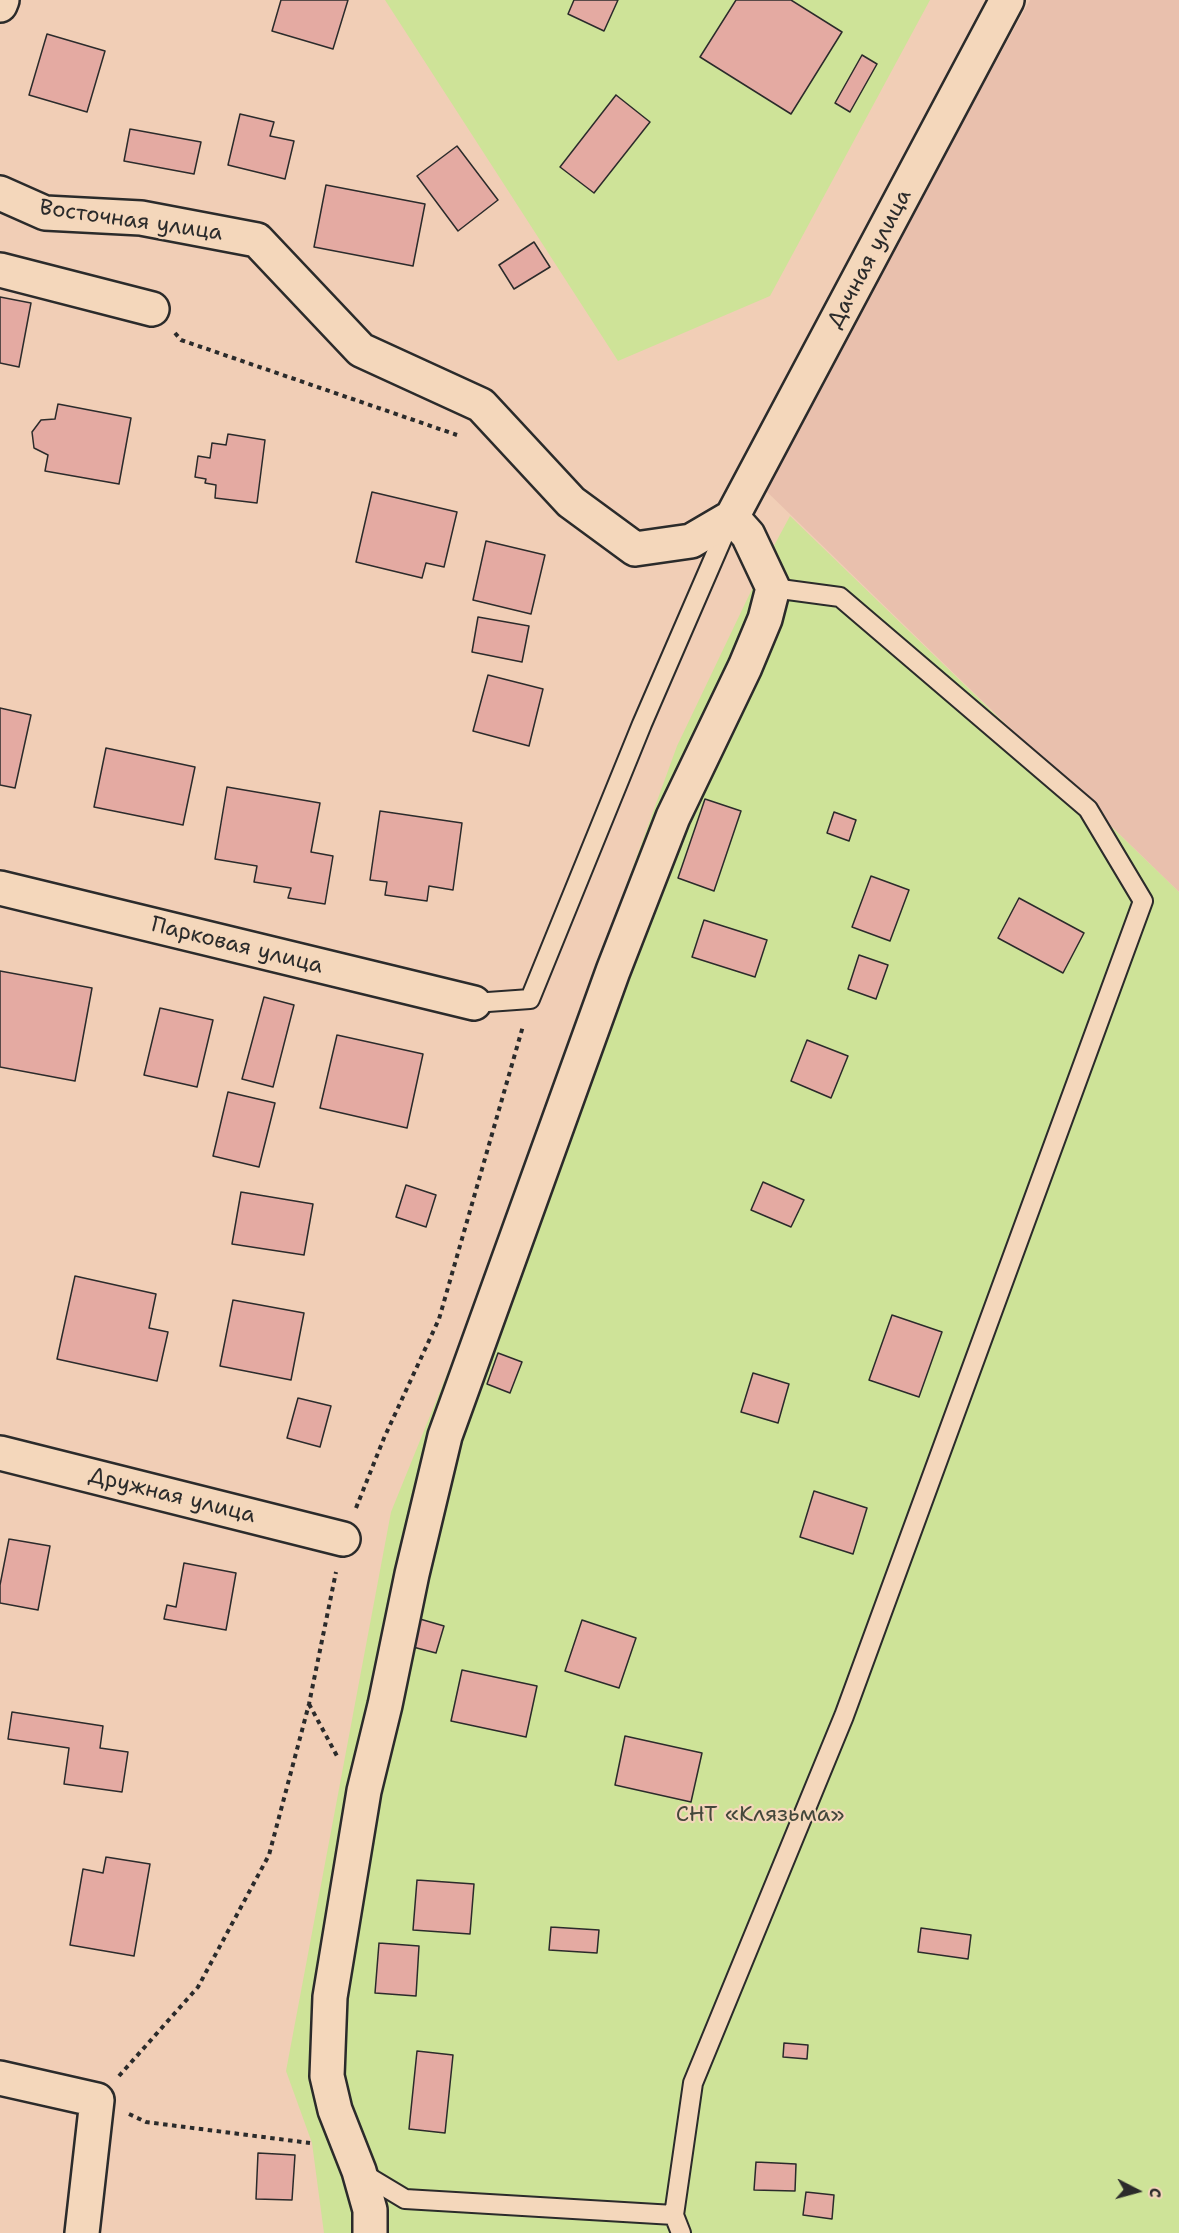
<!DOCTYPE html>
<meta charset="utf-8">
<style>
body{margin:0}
#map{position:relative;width:1179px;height:2233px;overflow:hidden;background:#f1ceb6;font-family:"Shantell Sans",sans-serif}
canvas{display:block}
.north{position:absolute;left:1107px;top:2161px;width:60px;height:60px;-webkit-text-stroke:4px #f4d7bb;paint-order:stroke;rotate:96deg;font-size:16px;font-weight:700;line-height:24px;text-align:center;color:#2b2b2b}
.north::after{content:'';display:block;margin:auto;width:21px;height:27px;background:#2b2b2b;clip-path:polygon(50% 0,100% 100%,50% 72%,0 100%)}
</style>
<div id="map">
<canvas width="1179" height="2233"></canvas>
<div class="north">С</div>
</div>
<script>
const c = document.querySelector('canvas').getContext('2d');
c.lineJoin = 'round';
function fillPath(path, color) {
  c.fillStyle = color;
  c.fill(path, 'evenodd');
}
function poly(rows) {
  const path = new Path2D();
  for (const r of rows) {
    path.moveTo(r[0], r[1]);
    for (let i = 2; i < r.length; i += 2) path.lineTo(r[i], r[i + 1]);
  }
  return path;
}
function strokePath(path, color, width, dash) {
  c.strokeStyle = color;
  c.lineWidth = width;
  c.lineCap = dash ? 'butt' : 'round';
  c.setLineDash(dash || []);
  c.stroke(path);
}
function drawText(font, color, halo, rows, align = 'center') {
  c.font = font + ' "Shantell Sans",sans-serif';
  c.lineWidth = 4.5;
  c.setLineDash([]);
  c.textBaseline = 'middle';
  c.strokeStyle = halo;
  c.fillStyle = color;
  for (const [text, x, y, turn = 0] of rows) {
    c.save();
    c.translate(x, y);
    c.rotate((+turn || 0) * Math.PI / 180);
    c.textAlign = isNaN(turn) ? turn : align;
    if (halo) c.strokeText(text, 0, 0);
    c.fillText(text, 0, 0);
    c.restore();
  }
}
fillPath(poly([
 [1030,0,1179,0,1179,892,762,487]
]), '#e9c0ad');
fillPath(poly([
 [385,0,930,0,770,296,618,361],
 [790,516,1179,892,1179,2233,324,2233,312,2143,286,2071,391,1512,462,1337,677,746,763,566]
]), '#cee398');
const building = poly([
 [281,0,348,0,333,49,272,31,281,0],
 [574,0,618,0,604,31,568,14,574,0],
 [736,0,791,0,842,32,791,114,700,57,736,0],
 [47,34,105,51,87,112,29,95,47,34],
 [862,55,877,64,850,112,835,103,862,55],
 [616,95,650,122,594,193,560,167,616,95],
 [240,114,274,122,270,136,294,141,285,179,228,165,240,114],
 [130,129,201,142,194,174,124,161,130,129],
 [457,146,498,200,458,231,417,176,457,146],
 [326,185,425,204,413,266,314,247,326,185],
 [534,242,550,267,514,289,499,265,534,242],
 [0,297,31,303,19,367,0,363,0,297],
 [58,404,131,418,119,484,45,471,48,455,34,448,32,432,41,420,55,419,58,404],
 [228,434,265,440,257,503,215,498,216,485,205,483,206,479,195,477,198,456,210,458,212,443,226,445,228,434],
 [372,492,457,512,444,567,426,563,422,578,356,562,372,492],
 [486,541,545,555,531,614,473,600,486,541],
 [478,617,529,626,522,662,472,652,478,617],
 [488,675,543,689,529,746,473,731,488,675],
 [0,708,31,715,15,788,0,785,0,708],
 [106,748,195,767,183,825,94,807,106,748],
 [227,787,320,803,311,852,333,856,325,904,288,898,291,888,254,882,257,866,215,859,227,787],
 [705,799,741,811,714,891,678,878,705,799],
 [380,811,462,823,453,890,429,886,427,901,385,895,387,882,370,880,380,811],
 [834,812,856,820,849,841,827,833,834,812],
 [871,876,909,890,890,941,852,927,871,876],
 [1019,898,1084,933,1063,973,998,938,1019,898],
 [704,920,767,940,755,977,692,957,704,920],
 [859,955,888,965,876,999,848,989,859,955],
 [0,971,92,988,75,1081,0,1067,0,971],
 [264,997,294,1005,273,1087,242,1079,264,997],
 [160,1008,213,1020,197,1087,144,1075,160,1008],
 [337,1035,423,1054,407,1128,320,1108,337,1035],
 [807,1040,848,1056,831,1098,791,1081,807,1040],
 [228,1092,275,1103,259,1167,213,1156,228,1092],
 [763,1182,804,1200,791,1227,751,1210,763,1182],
 [406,1185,436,1195,426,1227,396,1217,406,1185],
 [241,1192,313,1204,304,1255,232,1244,241,1192],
 [75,1276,156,1294,149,1328,168,1332,157,1381,57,1359,75,1276],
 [233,1300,304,1313,291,1380,220,1366,233,1300],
 [892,1315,942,1332,919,1397,869,1380,892,1315],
 [498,1353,522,1362,510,1393,487,1384,498,1353],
 [753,1373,789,1384,778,1423,741,1412,753,1373],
 [298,1398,331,1406,320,1447,287,1438,298,1398],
 [814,1491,867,1508,853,1554,800,1537,814,1491],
 [9,1539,50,1546,38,1610,0,1603,0,1585,9,1539],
 [184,1563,236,1573,226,1630,164,1619,167,1605,176,1607,184,1563],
 [420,1619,444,1626,436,1653,413,1647,420,1619],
 [582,1620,636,1638,619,1688,565,1671,582,1620],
 [462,1670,537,1686,526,1737,451,1721,462,1670],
 [12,1712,103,1726,100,1748,128,1752,122,1792,64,1784,69,1748,8,1739,12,1712],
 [625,1736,702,1753,691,1802,615,1785,625,1736],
 [106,1857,150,1864,134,1956,70,1945,83,1869,103,1873,106,1857],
 [417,1880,474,1884,470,1934,413,1930,417,1880],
 [551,1927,599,1930,597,1953,549,1950,551,1927],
 [921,1928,971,1935,968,1959,918,1952,921,1928],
 [379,1943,419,1946,416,1996,375,1993,379,1943],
 [784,2043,808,2045,807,2059,783,2057,784,2043],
 [417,2051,453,2055,445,2133,409,2129,417,2051],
 [258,2153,295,2155,292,2200,256,2199,258,2153],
 [756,2162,796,2164,795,2191,754,2190,756,2162],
 [806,2192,834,2195,832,2219,803,2215,806,2192]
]);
fillPath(building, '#e4aaa2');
strokePath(building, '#2b2b2b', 1.5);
const service = poly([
 [474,1003,530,999,642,724,730,521],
 [360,2172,405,2199,674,2215],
 [681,2233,674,2215,693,2083,844,1716,1143,901,1088,809,840,597,773,588]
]);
const minor = poly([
 [0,5,2,0],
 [0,193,45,213,141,218,257,240,361,350,481,405,571,502,635,549,691,541,732,517],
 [0,270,152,309],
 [732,517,1007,0],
 [0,888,474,1003],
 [0,1453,343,1539],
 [0,2078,97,2100,82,2233],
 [370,2233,370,2210,359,2171,335,2110,327,2076,330,1997,364,1791,385,1705,412,1574,445,1436,613,971,673,817,745,667,765,619,773,588,748,535,732,517]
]);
strokePath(service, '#2b2b2b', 22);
strokePath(minor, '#2b2b2b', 38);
strokePath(poly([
 [175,333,181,340,457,435],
 [356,1508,384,1438,439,1319,523,1026],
 [309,1704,337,1756],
 [119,2076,198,1987,269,1855,309,1704,336,1572],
 [129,2114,146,2122,310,2143]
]), '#2b2b2b', 4, [4.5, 4.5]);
strokePath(service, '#f4d7bb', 18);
strokePath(minor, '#f4d7bb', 33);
drawText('22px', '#2b2b2b', '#f4d7bb', [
 ["Восточная улица",131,221,8],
 ["Дачная улица",870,259,-62],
 ["Парковая улица",237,946,14],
 ["Дружная улица",172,1496,14]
]);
drawText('22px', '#43473b', '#f4d7bb', [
 ["СНТ «Клязьма»",760,1815]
]);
</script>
